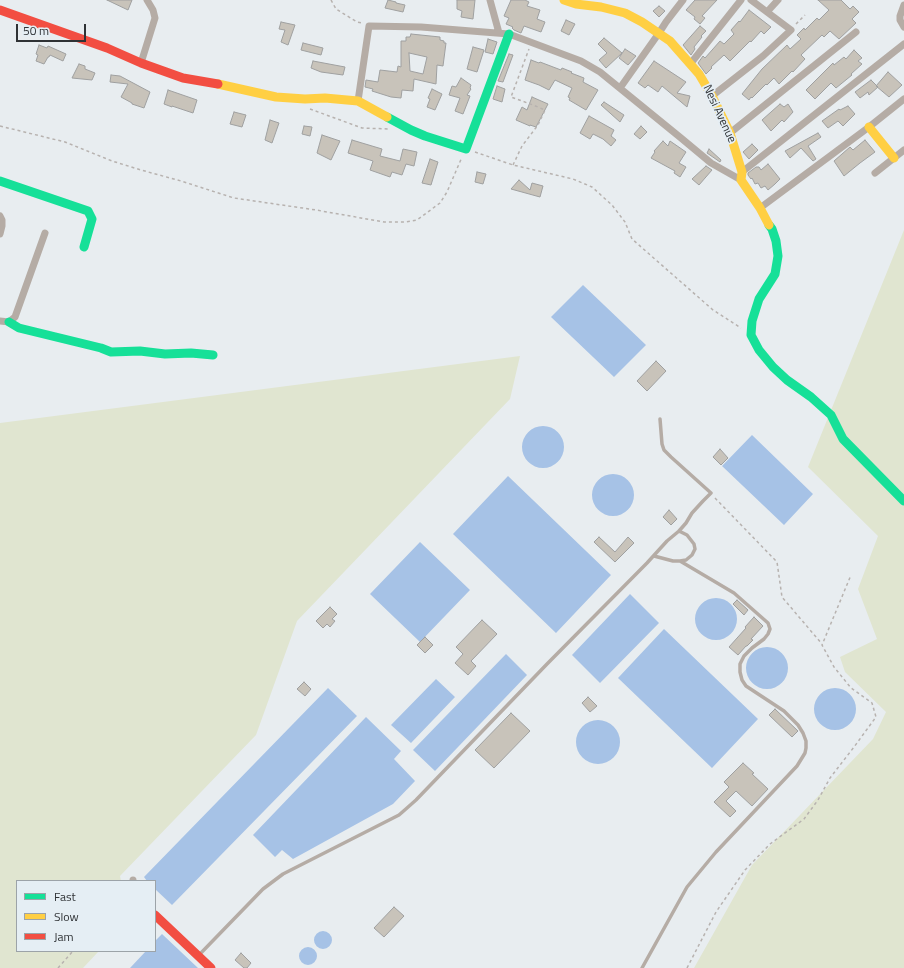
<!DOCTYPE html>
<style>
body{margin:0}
#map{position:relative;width:904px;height:968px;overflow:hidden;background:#e8edf0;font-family:"Titillium Web",sans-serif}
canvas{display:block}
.legend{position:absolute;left:16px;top:880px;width:140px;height:72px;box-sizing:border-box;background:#e5eef4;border:1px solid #9ca3a8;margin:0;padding:5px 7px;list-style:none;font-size:12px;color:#2f3235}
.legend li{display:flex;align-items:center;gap:8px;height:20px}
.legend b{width:20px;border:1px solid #9ca3a8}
.scale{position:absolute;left:16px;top:24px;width:70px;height:18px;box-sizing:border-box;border:2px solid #2f3235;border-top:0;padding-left:5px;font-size:12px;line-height:14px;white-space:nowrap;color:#2f3235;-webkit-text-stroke:3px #e5eef4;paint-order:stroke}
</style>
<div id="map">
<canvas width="904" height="968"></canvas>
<ul class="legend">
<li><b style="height:5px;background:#16e098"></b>Fast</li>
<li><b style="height:5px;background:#ffcf43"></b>Slow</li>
<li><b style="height:5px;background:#f24e42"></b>Jam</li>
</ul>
<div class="scale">50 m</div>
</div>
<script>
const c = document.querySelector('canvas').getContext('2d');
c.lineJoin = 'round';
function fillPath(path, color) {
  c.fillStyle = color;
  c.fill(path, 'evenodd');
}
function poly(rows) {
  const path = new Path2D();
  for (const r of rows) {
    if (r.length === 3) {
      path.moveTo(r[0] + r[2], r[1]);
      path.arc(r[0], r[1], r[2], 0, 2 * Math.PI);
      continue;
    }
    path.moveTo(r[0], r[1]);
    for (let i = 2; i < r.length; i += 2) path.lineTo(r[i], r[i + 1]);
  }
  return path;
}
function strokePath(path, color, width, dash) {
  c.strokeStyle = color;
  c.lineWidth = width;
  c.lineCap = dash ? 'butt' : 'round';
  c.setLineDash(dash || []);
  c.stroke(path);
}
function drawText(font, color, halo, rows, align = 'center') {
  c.font = font + ' "Titillium Web",sans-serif';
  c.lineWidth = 3.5;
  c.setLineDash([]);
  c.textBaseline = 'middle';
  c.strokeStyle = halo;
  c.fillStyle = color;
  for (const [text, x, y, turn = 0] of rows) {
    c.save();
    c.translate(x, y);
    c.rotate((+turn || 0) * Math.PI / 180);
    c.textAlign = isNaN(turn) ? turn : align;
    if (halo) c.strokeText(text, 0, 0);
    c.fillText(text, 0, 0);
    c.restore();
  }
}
fillPath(poly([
 [904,230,904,968,694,968,752,865,873,739,886,712,845,672,840,657,877,639,858,589,878,536,808,467],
 [520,356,510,399,297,621,256,735,120,876,121,881,17,881,17,951,99,951,83,968,0,968,0,423]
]), '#e0e5d0');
fillPath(poly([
 [583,285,646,345,614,377,551,317],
 [543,447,21],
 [752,435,813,494,784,525,722,466],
 [613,495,21],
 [508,476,611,575,556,633,453,534],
 [420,542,470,590,420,642,370,594],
 [630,594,659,623,600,683,572,655],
 [716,619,21],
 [664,629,758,719,712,768,618,678],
 [767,668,21],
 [506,654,527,675,435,771,413,750],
 [436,679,455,697,411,743,391,725],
 [328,688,357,716,172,905,155,889,155,881,147,881,144,877],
 [835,709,21],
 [366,717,401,751,394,759,415,781,393,804,293,859,282,850,275,857,253,835],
 [598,742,22],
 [323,940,9],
 [162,934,198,968,130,968,146,951,155,951,155,941],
 [308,956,9]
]), '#a6c2e6');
const building = poly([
 [107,0,132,0,128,10,107,0],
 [388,0,396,2,396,3,405,5,403,12,385,8,388,0],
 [457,0,475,0,473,19,461,17,462,11,457,9,457,0],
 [511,0,525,0,529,2,527,6,540,10,537,19,545,22,541,32,524,26,521,33,514,30,512,28,513,27,506,24,509,18,504,16,511,0],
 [695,0,717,0,702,16,705,18,700,24,694,19,695,17,686,10,695,0],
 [818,0,841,0,850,9,853,6,859,12,852,19,856,23,839,39,830,31,824,37,822,35,801,55,805,59,793,72,792,71,779,84,774,78,767,85,766,84,752,98,751,97,749,100,742,94,762,69,787,45,790,49,801,39,797,35,804,28,805,30,817,18,819,20,829,10,818,0],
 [659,6,665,11,659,17,653,11,659,6],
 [749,10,771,27,764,34,761,31,751,42,750,41,730,61,724,55,711,67,712,68,706,74,698,63,703,56,705,58,720,41,724,44,734,34,731,30,739,21,740,22,749,10],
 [566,20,575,24,569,35,561,31,566,20],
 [281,22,295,25,288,45,281,42,285,30,279,29,281,22],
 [700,26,706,31,701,36,702,37,694,47,695,49,691,55,683,45,700,26],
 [411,34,440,37,440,40,444,41,444,43,446,43,443,66,437,65,436,84,414,79,413,91,402,90,401,98,391,97,372,91,373,89,365,87,366,80,378,82,380,70,397,72,398,66,401,67,401,41,406,41,406,37,410,37,411,34],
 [409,53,427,57,423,74,410,71,409,53],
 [604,38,622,53,606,68,599,60,607,53,598,44,604,38],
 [488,39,497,42,493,54,485,52,488,39],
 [303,43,323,48,321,55,301,50,303,43],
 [39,45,47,48,48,46,66,54,63,61,50,55,49,57,48,57,44,64,36,61,38,55,36,54,39,45],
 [473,47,484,50,477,72,467,69,473,47],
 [625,49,636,56,628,65,619,58,625,49],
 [854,50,862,58,858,61,862,64,851,74,852,75,836,88,831,83,815,99,806,90,833,63,834,65,844,57,846,59,854,50],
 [509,54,513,55,503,82,498,81,509,54],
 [531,60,539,63,540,62,561,70,562,68,572,72,571,73,584,78,583,82,598,90,586,110,569,100,570,98,568,97,572,88,555,80,549,90,539,85,525,80,531,60],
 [313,61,345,67,343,75,321,72,311,68,313,61],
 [654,61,686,82,677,93,690,96,687,107,662,86,658,92,648,85,645,88,638,83,654,61],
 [79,64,85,66,85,69,95,73,92,80,72,78,79,64],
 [888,72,902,85,889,97,876,86,888,72],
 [111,75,120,76,150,92,144,108,132,104,132,103,121,97,128,84,110,82,111,75],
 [461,78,471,85,470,88,471,89,467,95,470,96,463,114,455,111,460,98,449,95,452,86,456,87,461,78],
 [871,80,878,87,869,95,868,92,860,98,855,92,871,80],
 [497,86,505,89,502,102,493,99,497,86],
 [432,89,442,94,435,110,427,107,430,99,428,98,432,89],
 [168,90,197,100,193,113,172,106,172,107,164,104,168,90],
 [532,97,548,104,536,127,530,125,530,126,516,120,522,107,527,110,532,97],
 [604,102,624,115,620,122,601,105,604,102],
 [780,104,784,107,788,104,793,112,784,122,782,120,771,131,762,120,780,104],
 [848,106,855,114,843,126,838,121,828,128,822,121,839,109,840,110,848,106],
 [234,112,246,115,242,127,230,124,234,112],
 [589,116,614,130,611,136,616,140,611,146,603,139,593,134,590,139,580,133,589,116],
 [270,120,279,123,272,143,265,140,270,120],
 [304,126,312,127,310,136,302,134,304,126],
 [641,126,647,132,640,139,634,134,641,126],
 [818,133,821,137,808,146,816,159,813,161,801,148,790,158,785,151,818,133],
 [322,135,340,141,331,160,317,153,322,135],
 [352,140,382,149,380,156,400,161,403,149,417,152,414,166,406,164,402,175,392,172,390,177,370,170,373,161,348,153,352,140],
 [865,140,875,152,860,163,844,176,834,161,850,147,853,150,865,140],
 [663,141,668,146,670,141,686,152,679,163,686,167,680,177,674,173,675,171,651,158,655,152,654,151,663,141],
 [752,144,758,150,749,159,743,152,752,144],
 [709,149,721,160,720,162,707,153,709,149],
 [430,159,438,162,431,185,422,183,430,159],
 [768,164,780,179,775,184,768,190,765,186,761,188,758,183,755,184,752,178,751,179,748,175,748,173,756,167,759,167,761,170,768,164],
 [706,166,712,170,699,185,692,179,706,166],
 [477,172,486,174,483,184,475,182,477,172],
 [519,180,530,190,532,183,543,186,540,197,511,189,519,180],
 [656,361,666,371,647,391,637,381,656,361],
 [720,449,728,458,721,465,713,457,720,449],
 [669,510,677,519,671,525,663,517,669,510],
 [599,537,615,552,628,537,634,543,615,562,594,542,599,537],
 [737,600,748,610,744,615,733,604,737,600],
 [330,607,337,614,332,619,335,621,330,627,327,624,323,628,316,621,330,607],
 [754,617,763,626,751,639,753,640,747,646,746,646,738,655,729,647,746,628,745,627,754,617],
 [482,620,497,634,471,661,476,666,468,675,455,663,463,654,456,647,482,620],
 [425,637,433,645,425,653,417,645,425,637],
 [304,682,311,689,305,696,297,689,304,682],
 [588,697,597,706,590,712,582,703,588,697],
 [775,709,798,731,792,737,769,715,775,709],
 [511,713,530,731,494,768,475,750,511,713],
 [743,763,754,773,752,774,768,789,752,806,736,791,726,801,736,811,730,817,714,802,729,787,724,782,743,763],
 [394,907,404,916,384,937,374,928,394,907],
 [241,953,251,963,247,968,244,968,235,960,241,953]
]);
fillPath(building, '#c8c3ba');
strokePath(building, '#9fa0a0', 1);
strokePath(poly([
 [331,0,336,9,357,22,362,23],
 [796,24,805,15],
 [310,109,362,128,389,129],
 [0,126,65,142,112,161,141,170,181,181,234,198,316,210,384,222,405,222,417,220,440,203,447,192,462,157],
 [475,152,513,165,573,179,592,187,612,205,625,222,632,239,713,310,741,328],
 [513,165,522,146,538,125,545,110,533,105,511,97,529,49],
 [715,498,777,562,782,597,822,644],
 [58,968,73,951],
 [687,968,716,912,745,870,770,844,804,819,818,800,830,778,854,747,876,717,872,703,851,688,834,667,822,645,851,575]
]), '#b7b2af', 1.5, [3, 3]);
strokePath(poly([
 [660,419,662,444,664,450,671,457,711,493,703,501,692,513,686,523,679,531],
 [199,955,263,889,283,874,399,815,407,808,416,800,547,664,647,563,667,541,679,531,687,535,694,544,695,549,692,555,686,560,680,561,673,561,654,556],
 [642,968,687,887,716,852,797,766,805,753,806,748,806,741,803,733,798,725,784,711,746,686,742,680,740,672,740,664,744,656,752,648,764,639,768,634,770,629,768,623,734,593,680,561]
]), '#b5aca5', 3.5);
strokePath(poly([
 [490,0,499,33],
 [751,0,767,12,778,0],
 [904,5,900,16,900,20,904,27],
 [141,63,155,18,153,10,147,0],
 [691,63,741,0],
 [620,88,659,33,666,22,683,0],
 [712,96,763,56,791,30,767,12],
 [358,101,369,26,421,27,509,34,581,61,600,72,681,138,711,163,741,180],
 [730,133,856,32],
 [742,172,904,44],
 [875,173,904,150],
 [760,208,869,127,904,99],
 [0,216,2,220,2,226,0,234],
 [0,321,9,322,15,317,45,233],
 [133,881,133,880]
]), '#b5aca5', 7);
strokePath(poly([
 [387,117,411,130,425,136,466,149,509,34],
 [0,181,88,211,92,219,84,247],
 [769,225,772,229,776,241,778,256,775,274,759,299,752,321,751,335,759,350,773,367,787,380,811,397,831,415,843,439,904,501],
 [9,322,19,328,101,348,111,352,140,351,165,354,191,353,213,355]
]), '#16e098', 9);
strokePath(poly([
 [564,0,576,4,601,7,625,13,642,22,670,41,699,74,712,96,730,133,742,172,741,180,760,208,769,225],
 [218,84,276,97,305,99,325,98,358,101,387,117],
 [869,127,894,158]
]), '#ffcf43', 9);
strokePath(poly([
 [0,10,107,48,141,63,183,78,218,84],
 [155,915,211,968]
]), '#f24e42', 9);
drawText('12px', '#2f3235', '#e5eef4', [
 ["Nesi Avenue",719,114,65]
]);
</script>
